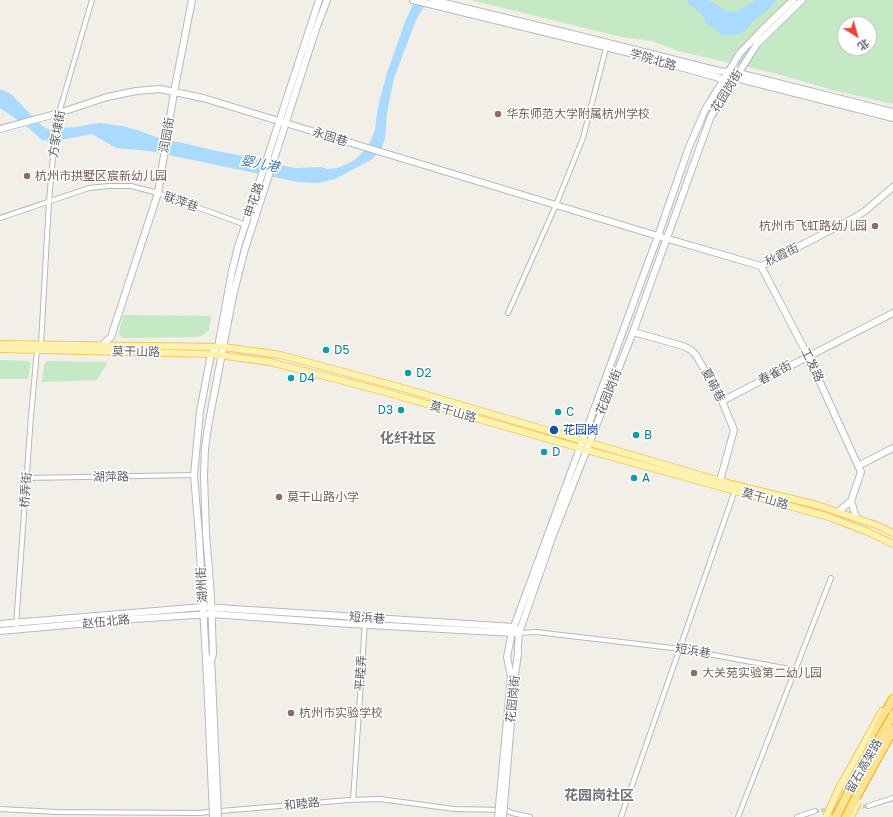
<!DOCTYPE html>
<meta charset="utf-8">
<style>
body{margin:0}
#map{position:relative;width:893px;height:817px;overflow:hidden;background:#f1efe8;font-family:"Golos Text","Noto Sans SC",sans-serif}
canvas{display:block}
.north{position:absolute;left:837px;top:16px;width:40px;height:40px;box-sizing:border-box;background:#fff;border:1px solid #bfc1c3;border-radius:50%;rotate:143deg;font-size:11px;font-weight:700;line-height:16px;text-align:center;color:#5f6368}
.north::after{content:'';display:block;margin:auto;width:14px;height:18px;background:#ea4335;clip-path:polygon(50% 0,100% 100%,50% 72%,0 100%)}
</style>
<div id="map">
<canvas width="893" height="817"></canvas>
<div class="north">北</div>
</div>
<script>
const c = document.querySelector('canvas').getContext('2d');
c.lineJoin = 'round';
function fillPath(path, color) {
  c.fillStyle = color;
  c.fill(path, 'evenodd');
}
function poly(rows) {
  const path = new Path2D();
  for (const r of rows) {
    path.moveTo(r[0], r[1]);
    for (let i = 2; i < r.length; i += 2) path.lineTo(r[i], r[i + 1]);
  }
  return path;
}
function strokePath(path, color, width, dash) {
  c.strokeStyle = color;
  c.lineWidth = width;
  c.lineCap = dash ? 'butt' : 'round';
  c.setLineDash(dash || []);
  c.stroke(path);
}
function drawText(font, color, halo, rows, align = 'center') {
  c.font = font + ' "Golos Text","Noto Sans SC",sans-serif';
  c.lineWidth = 3;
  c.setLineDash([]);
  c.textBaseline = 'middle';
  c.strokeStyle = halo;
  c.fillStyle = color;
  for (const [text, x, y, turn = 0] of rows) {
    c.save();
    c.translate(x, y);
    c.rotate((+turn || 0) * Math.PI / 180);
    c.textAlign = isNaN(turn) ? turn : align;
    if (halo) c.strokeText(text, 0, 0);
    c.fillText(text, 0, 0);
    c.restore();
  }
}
fillPath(poly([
 [471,0,893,0,893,104,832,90,778,74,678,51,652,41,621,37],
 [845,24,869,24,869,48,845,48],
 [123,315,211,316,209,330,203,335,198,337,124,338,120,336,119,333],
 [0,360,29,361,30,366,28,379,0,379],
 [47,361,108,362,97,380,42,382,44,364]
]), '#c5e8c5');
fillPath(poly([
 [415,0,428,0,416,20,394,78,387,113,385,139,381,150,371,160,335,179,318,183,298,182,149,151,116,148,92,134,61,140,48,141,42,140,26,126,0,108,0,89,11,94,41,125,48,129,76,127,91,124,99,123,122,126,137,130,156,137,217,151,243,156,280,165,296,168,321,167,327,169,338,168,353,161,368,147,375,130,378,106,387,73,405,22],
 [687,0,709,0,727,11,735,12,756,0,777,0,768,10,755,20,744,32,731,36,722,35,706,23,701,13,690,5]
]), '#aadaff');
strokePath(poly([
 [815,811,868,806]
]), '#ccccc8', 4, [4, 2]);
const street = poly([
 [0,218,89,188,109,186,131,186,158,193,246,225],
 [508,313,556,205,583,138,606,48],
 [41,344,49,201,56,123,92,0],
 [27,478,194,475],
 [16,625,31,416,37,350],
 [519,633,536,632,681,649,795,670],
 [353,800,365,622],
 [868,806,893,798],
 [0,809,57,812,198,813,349,800,380,799,454,809,506,810,512,813,530,817],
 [621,817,735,490],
 [738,817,831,578],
 [797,817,815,811]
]);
const secondary = poly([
 [413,0,630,53,723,79,736,78,893,118],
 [432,0,572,34,719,71,738,73,893,112],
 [0,129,59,113,107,97,136,91,160,89,203,98,658,236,761,266,854,218,865,211,893,187],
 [761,266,808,356,861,472,851,501,839,511],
 [633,332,683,346,691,350,696,355,722,401,734,430,720,481],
 [103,344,111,337,158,193,174,92,192,0],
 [722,401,893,313],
 [858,466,893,448],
 [851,501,856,517],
 [0,624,203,607,514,627,516,629],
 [0,631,133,619,212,614,351,624,515,633],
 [515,675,518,653,518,645,519,633,552,538,633,332,711,116,757,44,802,0],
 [511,676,507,657,512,632,658,236,689,147,706,108,740,53,763,29,793,0],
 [207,677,199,535,194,475,200,411,211,354,218,347,232,271,238,247,319,0],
 [212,677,211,661,213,654,211,596,206,534,204,476,205,448,209,421,233,296,245,249,316,29,327,0]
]);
const primary = poly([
 [0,344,224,347,281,355,399,387,727,483,817,505,876,525,893,533],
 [0,349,211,354,270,362,378,390,587,450,829,517,868,532,893,544],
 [867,738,882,711]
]);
const highway = poly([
 [862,763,883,716,893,699]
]);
strokePath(street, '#b5b8bc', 6);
strokePath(secondary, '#b6babf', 8);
strokePath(primary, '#f2c960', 8);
strokePath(highway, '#f9ab00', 10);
strokePath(street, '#fff', 4);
strokePath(secondary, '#fff', 6);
strokePath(primary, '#fff2af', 6);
strokePath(highway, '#fde293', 8);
const secondaryBridge = poly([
 [207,677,213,817],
 [212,677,218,817],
 [498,817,511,676],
 [503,817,515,675]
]);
const primaryBridge = poly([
 [826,817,839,788,867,738],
 [851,817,858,802]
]);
const highwayBridge = poly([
 [836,817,848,793,893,715],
 [846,817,856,797,893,730]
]);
strokePath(secondaryBridge, '#b6babf', 8, []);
strokePath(primaryBridge, '#f2c960', 8, []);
strokePath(highwayBridge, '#f9ab00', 10, []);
strokePath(secondaryBridge, '#fff', 6);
strokePath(primaryBridge, '#fff2af', 6);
strokePath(highwayBridge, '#fde293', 8);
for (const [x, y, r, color] of [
 [498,114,4,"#8d6e63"],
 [27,176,4,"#8d6e63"],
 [875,226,4,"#8d6e63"],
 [326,350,4,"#0f9aa8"],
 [408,373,4,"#0f9aa8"],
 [291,378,4,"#0f9aa8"],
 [401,410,4,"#0f9aa8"],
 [558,412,4,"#0f9aa8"],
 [554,430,5,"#1a4fb4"],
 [636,435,4,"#0f9aa8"],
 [544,452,4,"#0f9aa8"],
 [634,478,4,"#0f9aa8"],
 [279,497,4,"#8d6e63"],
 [694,673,4,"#8d6e63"],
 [291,713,4,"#8d6e63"]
]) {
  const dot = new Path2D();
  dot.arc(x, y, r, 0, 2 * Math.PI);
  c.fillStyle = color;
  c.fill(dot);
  strokePath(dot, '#fff', 1.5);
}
drawText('12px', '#5f6368', '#fff', [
 ["学院北路",653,60,16],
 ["花园岗街",727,91,-58],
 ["方家埭街",57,134,-81],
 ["润园街",167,135,-80],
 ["永固巷",330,137,17],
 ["申花路",254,200,-71],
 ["联萍巷",181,202,20],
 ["秋霞街",782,255,-26],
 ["莫干山路",136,352,1],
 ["工发路",812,365,64],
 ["春雀街",775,373,-28],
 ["夏萌巷",713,385,62],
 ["花园岗街",609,392,-68],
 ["莫干山路",453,412,16],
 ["湖萍路",111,477,-1],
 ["桥弄街",26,490,-86],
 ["莫干山路",765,499,16],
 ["湖州街",202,585,-93],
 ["短浜巷",367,618,4],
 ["赵伍北路",106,622,-6],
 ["短浜巷",693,651,9],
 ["平睦弄",361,673,-86],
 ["花园岗街",513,699,-84],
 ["留石高架路",864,766,-60],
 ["和睦路",302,804,-6]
]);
drawText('12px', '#785e54', '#fff', [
 ["华东师范大学附属杭州学校",506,114],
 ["杭州市拱墅区宸新幼儿园",35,176],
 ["杭州市飞虹路幼儿园",867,226,"right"],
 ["莫干山路小学",287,497],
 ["大关苑实验第二幼儿园",702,673],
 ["杭州市实验学校",299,713]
], 'left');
drawText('12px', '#0d838f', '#fff', [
 ["D5",334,350],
 ["D2",416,373],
 ["D4",299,378],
 ["D3",393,410,"right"],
 ["C",566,412],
 ["B",644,435],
 ["D",552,452],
 ["A",642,478]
], 'left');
drawText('12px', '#164399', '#fff', [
 ["花园岗",563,430]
], 'left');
drawText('italic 13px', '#4174aa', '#fff', [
 ["婴儿港",260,164,11]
]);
drawText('bold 14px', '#70757a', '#fff', [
 ["化纤社区",408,439],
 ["花园岗社区",599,796]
]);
</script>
